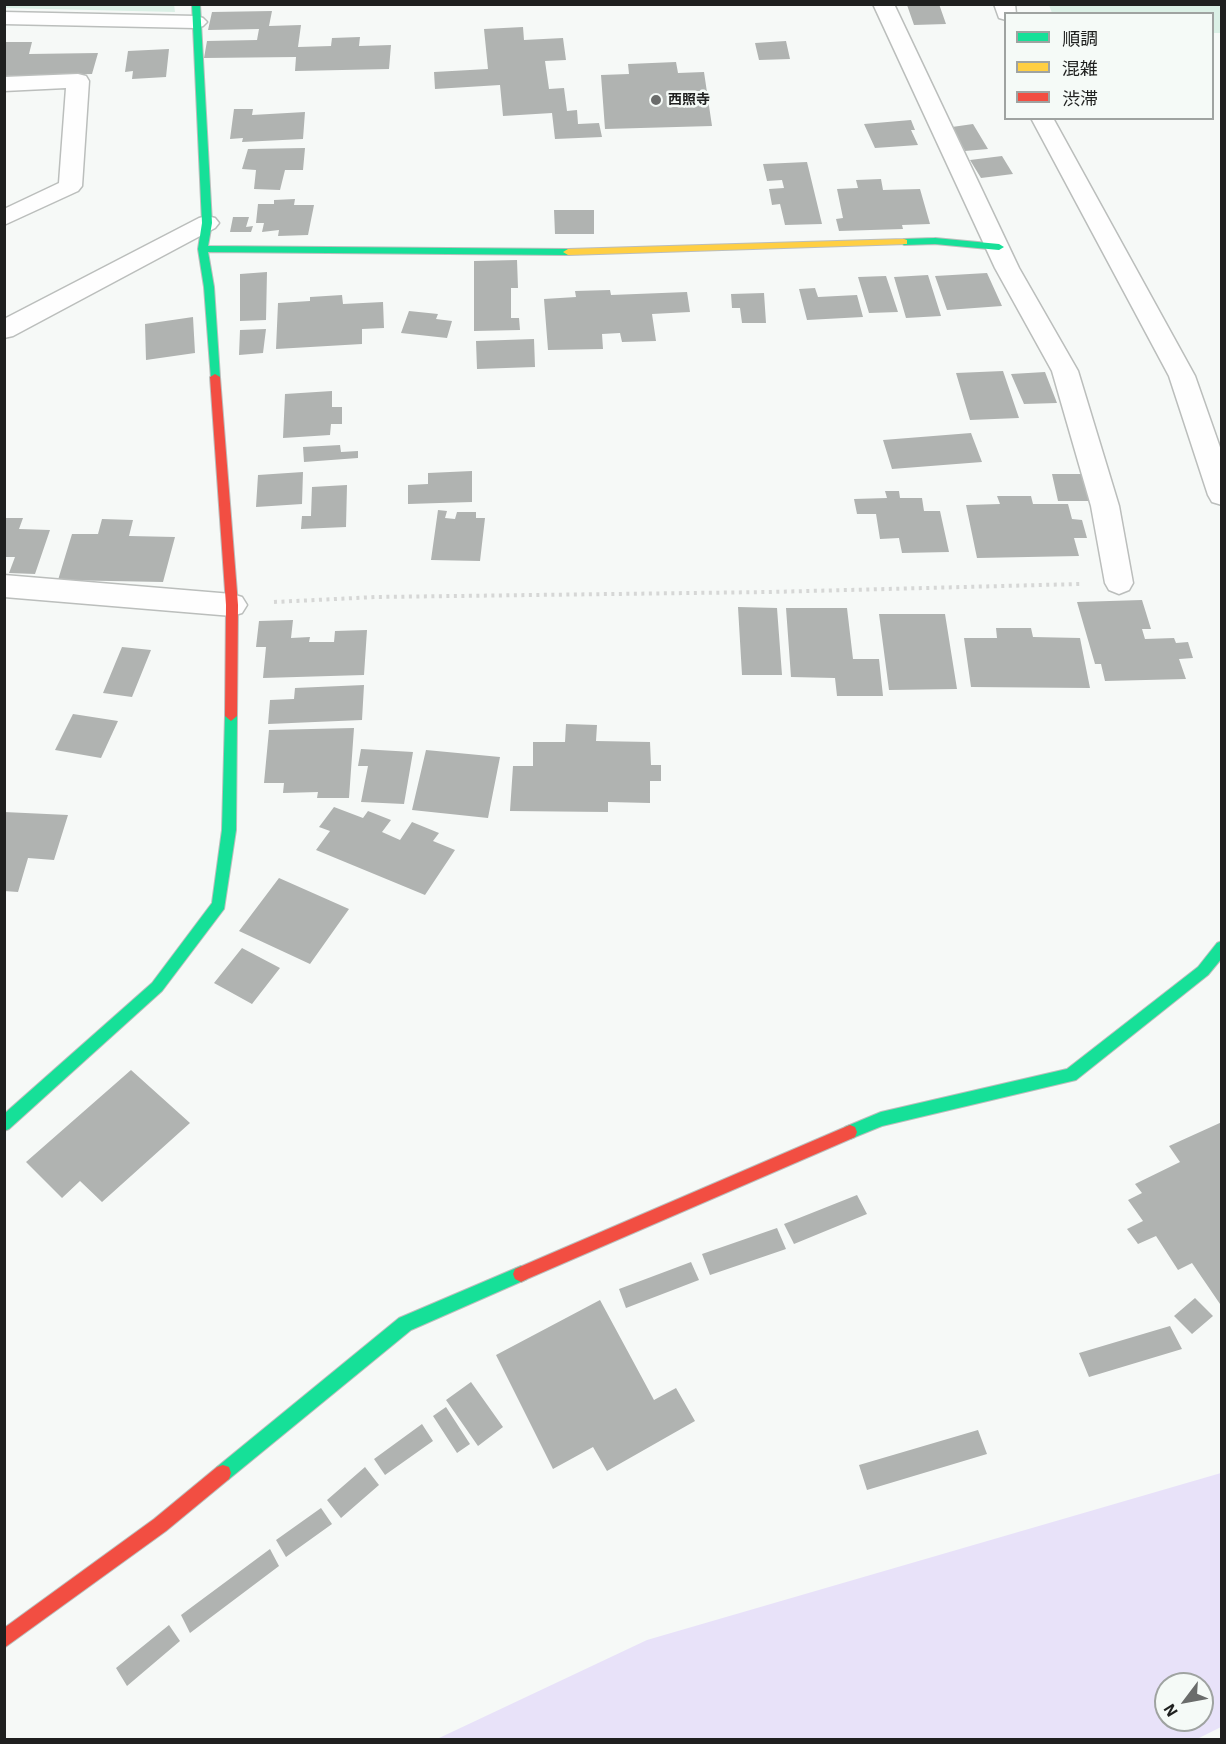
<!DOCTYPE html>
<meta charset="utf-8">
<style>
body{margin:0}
#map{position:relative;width:1226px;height:1744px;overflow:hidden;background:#f6f9f7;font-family:"IBM Plex Sans","Noto Sans JP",sans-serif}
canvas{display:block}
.frame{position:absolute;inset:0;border:6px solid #1f201f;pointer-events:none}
.legend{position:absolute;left:1004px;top:12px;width:210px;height:108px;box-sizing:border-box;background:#f5faf7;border:2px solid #9fa3a1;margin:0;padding:8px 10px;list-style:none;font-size:18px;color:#1f201f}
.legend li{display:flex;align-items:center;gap:12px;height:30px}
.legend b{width:30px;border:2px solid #9fa3a1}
.north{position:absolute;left:1154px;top:1672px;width:60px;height:60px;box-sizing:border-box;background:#f5faf7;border:2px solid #9fa3a1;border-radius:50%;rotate:238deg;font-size:16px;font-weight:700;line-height:24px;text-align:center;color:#1f201f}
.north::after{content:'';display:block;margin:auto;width:21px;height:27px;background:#6a6c6b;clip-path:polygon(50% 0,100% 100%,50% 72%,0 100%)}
</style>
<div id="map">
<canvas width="1226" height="1744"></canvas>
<div class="frame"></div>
<ul class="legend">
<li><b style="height:8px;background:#16e098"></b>順調</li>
<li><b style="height:8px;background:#ffcf43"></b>混雑</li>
<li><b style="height:8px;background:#f24e42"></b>渋滞</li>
</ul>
<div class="north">N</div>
</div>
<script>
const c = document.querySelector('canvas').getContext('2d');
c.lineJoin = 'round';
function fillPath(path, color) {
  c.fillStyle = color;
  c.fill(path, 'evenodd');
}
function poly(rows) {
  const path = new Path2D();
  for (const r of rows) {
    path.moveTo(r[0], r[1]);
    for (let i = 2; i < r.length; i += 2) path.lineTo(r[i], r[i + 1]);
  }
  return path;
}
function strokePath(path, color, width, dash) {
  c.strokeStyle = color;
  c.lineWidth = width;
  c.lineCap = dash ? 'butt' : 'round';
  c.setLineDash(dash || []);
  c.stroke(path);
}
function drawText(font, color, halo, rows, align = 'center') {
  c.font = font + ' "IBM Plex Sans","Noto Sans JP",sans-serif';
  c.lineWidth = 5;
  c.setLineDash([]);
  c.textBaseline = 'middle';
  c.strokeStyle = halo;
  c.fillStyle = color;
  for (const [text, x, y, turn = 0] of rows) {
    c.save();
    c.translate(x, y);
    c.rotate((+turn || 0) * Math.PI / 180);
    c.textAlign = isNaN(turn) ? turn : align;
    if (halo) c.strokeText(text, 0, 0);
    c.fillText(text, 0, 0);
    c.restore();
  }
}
fillPath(poly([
 [5,4,174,4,175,12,5,8],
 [1049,5,1221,5,1221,33,1213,33,1212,14,1052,13]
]), '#dbf0e6');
fillPath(poly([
 [1221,1473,1221,1727,1197,1739,437,1739,647,1640],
 [1166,1684,1202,1684,1202,1720,1166,1720]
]), '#e8e2f9');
fillPath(poly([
 [939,4,946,24,914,25,907,5],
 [272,11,269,26,301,25,298,47,331,46,332,38,360,37,359,46,391,45,389,69,295,71,296,57,204,58,207,41,257,40,259,29,208,30,212,12],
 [523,27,524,40,563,38,566,60,545,61,549,89,564,88,567,111,577,110,578,124,599,123,602,137,555,139,552,113,503,116,500,85,435,89,434,72,488,69,484,29],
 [786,41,790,59,759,60,755,43],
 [4,42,32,42,29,54,98,53,92,74,4,76],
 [169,49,166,77,132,79,133,71,125,72,128,51],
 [676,62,678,73,704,72,712,126,605,129,601,75,629,74,628,64],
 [234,109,253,109,252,115,305,112,303,139,242,142,243,138,230,139],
 [911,120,915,130,911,130,918,145,875,148,864,124],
 [973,124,988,149,965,151,952,127],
 [305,148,303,170,285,170,280,190,254,189,256,170,242,169,248,149],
 [1002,156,1013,174,981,178,970,160],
 [807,162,822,224,785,225,780,204,772,205,769,189,784,188,782,180,767,181,763,164],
 [881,179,883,190,920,189,930,224,902,225,903,229,839,231,836,219,843,218,837,189,858,188,856,180],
 [295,199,294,205,314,205,308,235,278,236,279,230,262,232,264,223,256,223,258,204,274,204,274,200],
 [554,210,594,210,594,234,555,234],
 [233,217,249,217,246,227,253,226,251,232,230,232],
 [517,260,518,288,511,288,511,318,519,318,520,330,474,331,474,261],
 [267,272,266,320,240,321,240,274],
 [987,273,1002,306,947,310,935,276],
 [928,275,941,316,906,318,894,277],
 [886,276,898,312,869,313,858,277],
 [815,288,818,297,857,295,863,317,807,320,799,289],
 [610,290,611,295,687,292,690,312,652,314,656,341,622,342,620,333,602,334,603,349,548,350,544,299,576,297,575,291],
 [764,293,766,323,742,323,740,308,732,308,731,294],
 [342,295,343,304,383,302,384,328,362,329,362,344,276,349,278,303,310,301,310,297],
 [409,311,438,314,436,319,452,321,447,338,401,333],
 [193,317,195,353,146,360,145,324],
 [266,329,263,353,239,355,240,330],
 [534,339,535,367,477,369,476,341],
 [1003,371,1019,418,970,420,956,373],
 [1045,372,1057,403,1024,404,1011,374],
 [332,391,332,407,342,407,342,424,331,424,330,435,283,438,285,394],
 [971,433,982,462,892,469,883,440],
 [340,445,341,452,358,451,358,458,304,462,303,447],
 [472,471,472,502,408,504,408,485,428,484,428,473],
 [303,472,302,504,256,507,258,475],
 [1052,474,1084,474,1090,501,1058,501],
 [347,485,346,527,301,529,302,516,311,516,312,487],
 [885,491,899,491,900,498,922,498,924,511,940,511,949,552,902,553,899,538,880,539,876,514,857,514,854,499,887,498],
 [997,496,1031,496,1033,504,1068,504,1072,519,1082,520,1087,538,1074,538,1079,556,977,558,966,505,1000,504],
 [438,510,447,511,445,518,455,519,457,512,476,512,476,518,485,518,480,561,431,560],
 [6,518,23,518,19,529,50,530,35,574,9,573,15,557,4,557],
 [102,519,133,520,129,536,175,537,163,582,58,580,72,534,98,534],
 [1142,600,1151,629,1142,629,1145,639,1174,638,1176,643,1188,642,1193,658,1179,659,1186,679,1105,681,1101,664,1095,664,1077,602],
 [738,607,777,608,782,675,742,675],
 [786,608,847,608,853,659,879,659,883,696,837,696,835,678,791,677],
 [879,614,945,614,957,689,889,690],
 [293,620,291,638,310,637,309,642,334,642,335,631,367,630,364,675,263,678,266,647,256,647,259,621],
 [996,628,1031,628,1033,637,1080,638,1090,688,971,687,964,638,997,638],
 [122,647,151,650,132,697,103,693],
 [364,685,362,720,268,724,270,700,294,699,295,688],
 [73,714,118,721,101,758,55,750],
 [566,724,597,725,596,741,650,742,651,765,661,765,661,781,650,781,650,803,608,802,608,812,510,811,513,766,533,766,533,742,565,742],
 [354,728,349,798,317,798,318,792,283,793,284,783,264,783,269,730],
 [361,749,413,752,404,804,361,802,368,766,358,766],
 [426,750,500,757,488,818,412,810],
 [334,807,363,818,368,811,391,820,382,832,400,840,412,822,439,833,433,841,455,850,425,895,316,850,330,831,319,827],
 [4,812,68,815,54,860,28,858,18,892,4,891],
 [279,878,349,909,310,964,239,931],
 [242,948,280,968,252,1004,214,983],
 [131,1070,190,1123,102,1202,80,1181,62,1198,26,1162],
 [1222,1122,1222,1303,1220,1304,1192,1263,1178,1270,1156,1236,1138,1244,1127,1229,1143,1221,1128,1200,1142,1193,1135,1184,1180,1162,1169,1146],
 [857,1195,867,1214,794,1244,784,1224],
 [777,1228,786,1249,710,1275,702,1254],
 [691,1262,699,1280,626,1308,619,1289],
 [1195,1298,1213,1316,1192,1334,1174,1316],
 [600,1300,654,1400,676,1388,695,1421,607,1471,593,1447,553,1469,496,1355],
 [1170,1326,1182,1349,1089,1377,1079,1353],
 [471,1382,503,1427,478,1446,446,1400],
 [446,1407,470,1444,457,1453,433,1416],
 [422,1424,433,1441,385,1475,374,1459],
 [978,1430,987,1454,867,1490,859,1465],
 [365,1467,379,1485,341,1518,327,1500],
 [321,1508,332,1524,286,1557,276,1540],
 [270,1549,279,1566,190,1633,181,1615],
 [169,1625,180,1641,127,1686,116,1668]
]), '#b0b3b1');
const street = poly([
 [873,4,894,4,1019,268,1078,371,1119,506,1133,583,1129,590,1119,594,1109,590,1105,583,1091,506,1052,371,995,268,873,4],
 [994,4,1015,4,1016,14,1006,14,1006,20,999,18,994,4],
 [4,12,196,16,203,18,207,22,203,26,196,28,4,24,4,12],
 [78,74,86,76,89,81,82,186,78,191,4,225,4,209,59,183,66,88,4,91,4,77,78,74],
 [1031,118,1053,118,1195,376,1222,453,1222,505,1212,502,1208,495,1169,376,1031,118],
 [207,216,215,218,219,223,215,228,13,336,4,338,4,319,199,218,207,216],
 [4,575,232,594,242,597,247,605,242,613,232,616,4,597,4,575]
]);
const fast = poly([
 [192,4,200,4,212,223,208,246,568,249,573,252,568,255,208,252,214,287,220,377,215,380,211,379,204,287,198,249,202,223,192,4],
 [935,238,999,244,1004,247,999,250,935,244,904,245,899,242,904,239,935,238],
 [231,711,237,716,236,830,224,909,162,991,9,1129,4,1131,4,1114,152,983,212,903,222,830,225,716,231,711],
 [1222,941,1222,958,1208,975,1076,1080,882,1126,850,1139,845,1137,843,1132,845,1127,881,1112,1067,1069,1198,967,1217,943,1222,941],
 [521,1266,527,1269,529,1274,527,1279,411,1330,229,1479,223,1481,217,1479,215,1473,217,1467,399,1318,521,1266]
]);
const slow = poly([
 [904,239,907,240,907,244,568,255,563,252,568,249,904,239]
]);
const jam = poly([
 [215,374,220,377,238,605,237,716,231,721,225,716,226,605,210,377,215,374],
 [850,1125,855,1127,857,1132,855,1137,527,1279,521,1282,515,1279,513,1274,515,1269,850,1125],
 [223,1465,229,1467,231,1473,229,1479,166,1531,4,1648,4,1628,154,1519,217,1467,223,1465]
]);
strokePath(street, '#bbbebc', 3);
strokePath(fast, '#bbbebc', 2);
strokePath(slow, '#bbbebc', 2);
strokePath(jam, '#bbbebc', 2);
strokePath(poly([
 [274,602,376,597,770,592,1080,584]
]), '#d6d7d6', 4, [3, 4.5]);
fillPath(street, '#fefefe');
fillPath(fast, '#16e098');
fillPath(slow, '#ffcf43');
fillPath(jam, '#f24e42');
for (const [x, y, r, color] of [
 [656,100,6,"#6a6c6b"]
]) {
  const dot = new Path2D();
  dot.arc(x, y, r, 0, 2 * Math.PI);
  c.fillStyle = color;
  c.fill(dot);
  strokePath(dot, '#f5faf7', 2);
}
drawText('bold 14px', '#1f201f', '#f5faf7', [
 ["西照寺",668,100]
], 'left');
</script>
